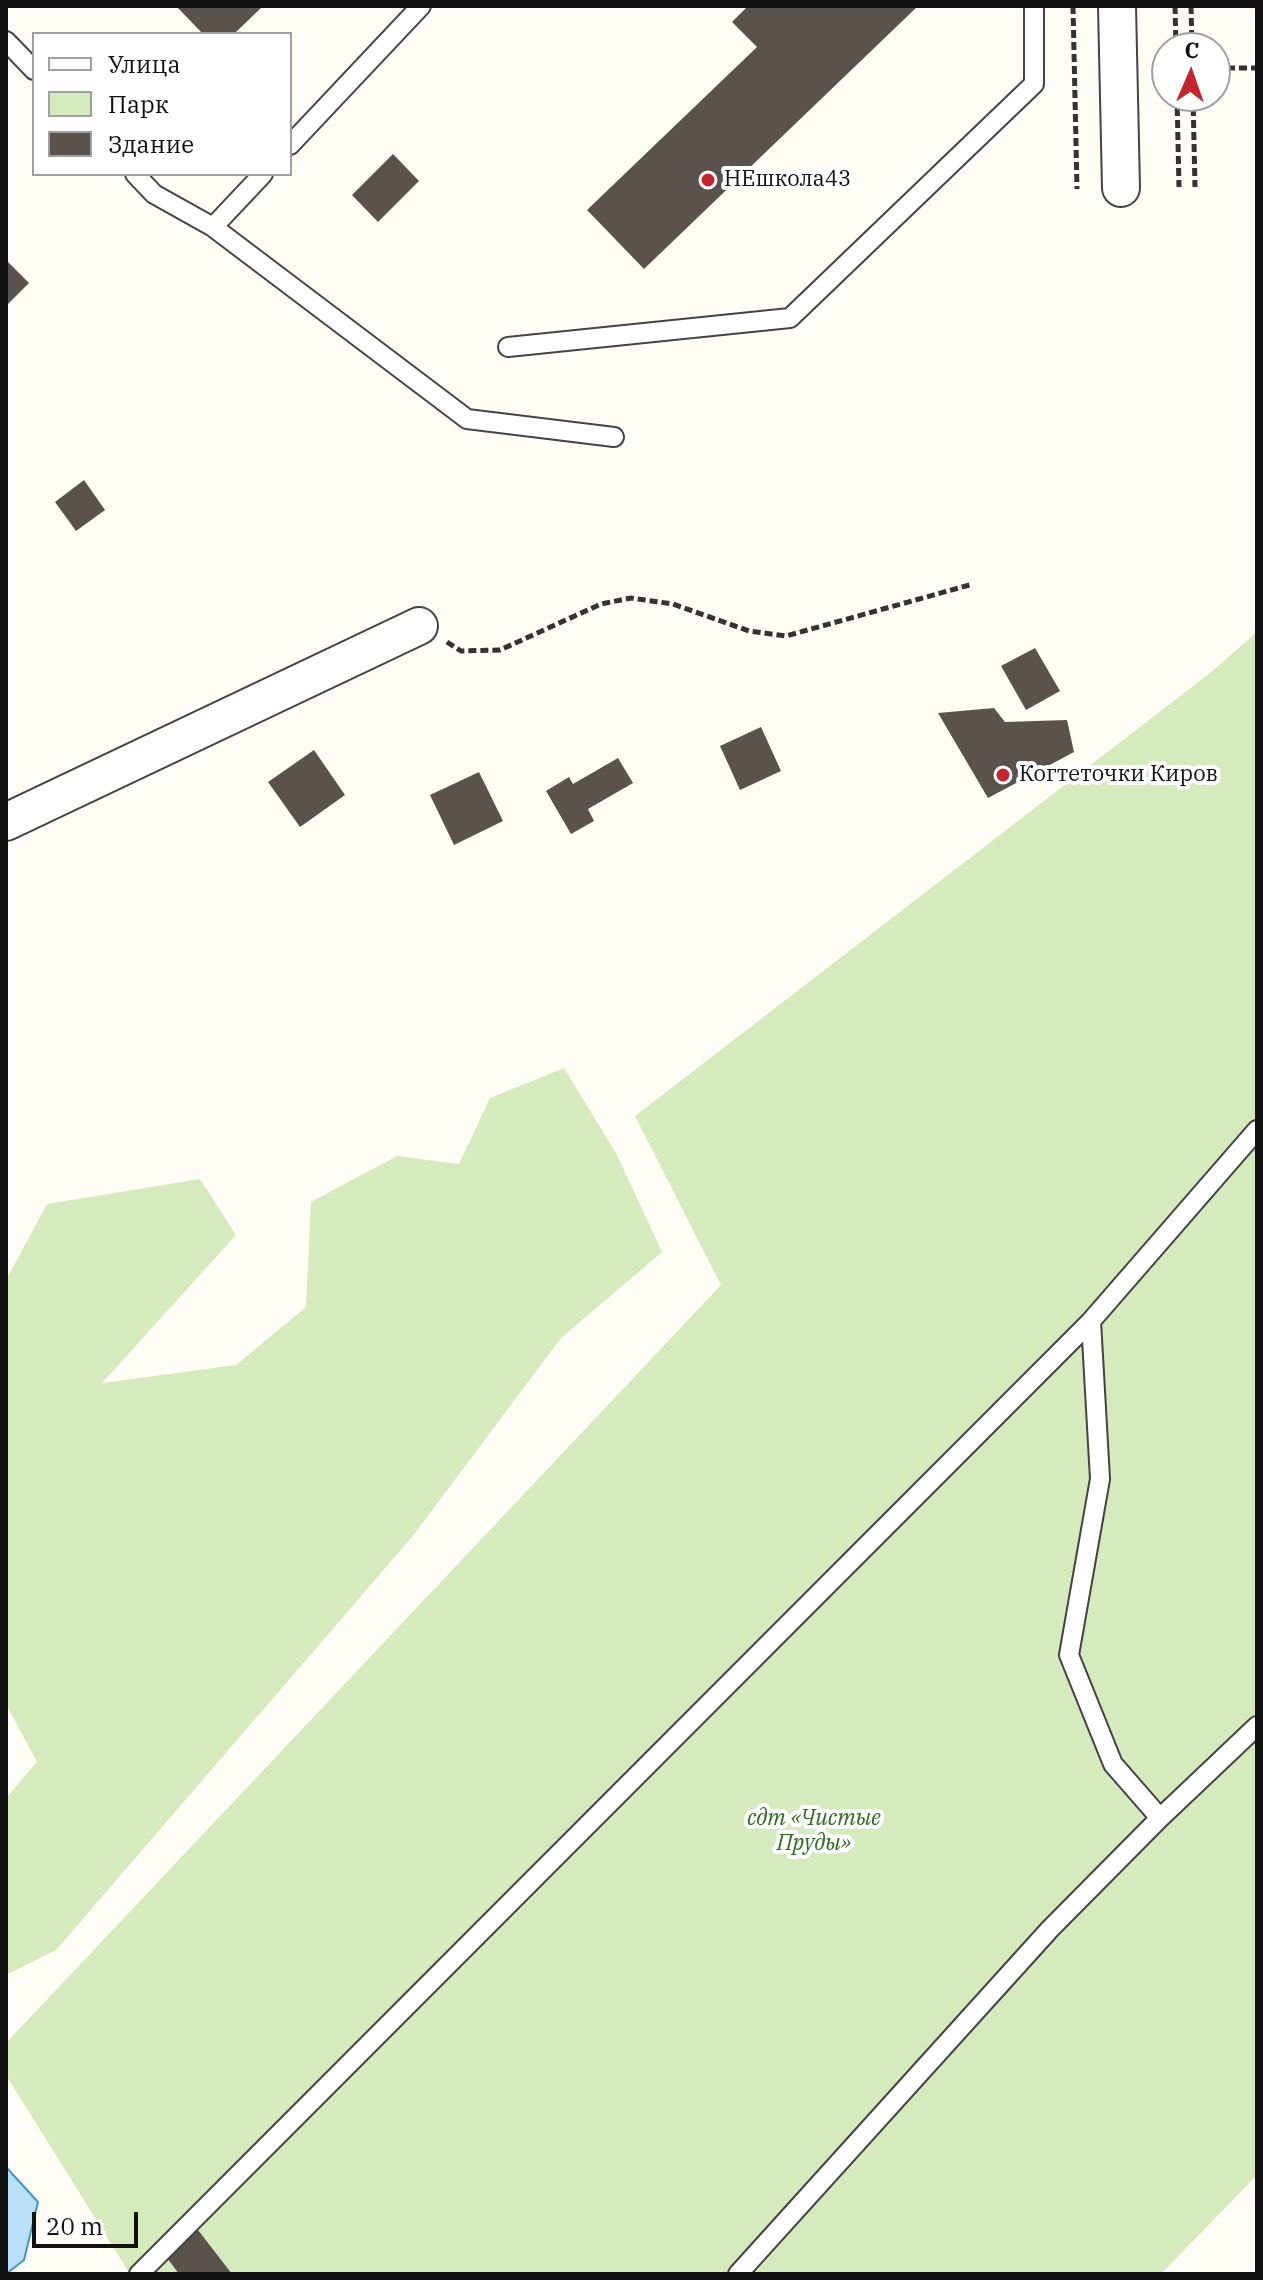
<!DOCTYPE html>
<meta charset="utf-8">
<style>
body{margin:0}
#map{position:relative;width:1263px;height:2280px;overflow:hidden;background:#fffdf5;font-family:"IBM Plex Serif",serif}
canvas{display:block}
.frame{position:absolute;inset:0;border:8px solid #111;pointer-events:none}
.legend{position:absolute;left:32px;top:32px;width:260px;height:144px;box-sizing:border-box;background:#fff;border:2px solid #a0a0a0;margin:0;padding:10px 14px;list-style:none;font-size:24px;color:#111}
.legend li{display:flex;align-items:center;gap:16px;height:40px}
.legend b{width:40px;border:2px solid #a0a0a0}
.north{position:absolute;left:1151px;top:32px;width:80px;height:80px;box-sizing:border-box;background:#fff;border:2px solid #a0a0a0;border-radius:50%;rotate:2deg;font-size:22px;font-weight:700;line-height:32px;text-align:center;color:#111}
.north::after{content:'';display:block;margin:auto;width:28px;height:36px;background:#c4262e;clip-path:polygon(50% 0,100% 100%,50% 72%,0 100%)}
.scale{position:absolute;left:32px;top:2212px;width:106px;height:36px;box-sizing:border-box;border:4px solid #111;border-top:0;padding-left:10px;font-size:24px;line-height:28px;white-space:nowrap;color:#111;-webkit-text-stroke:6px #fff;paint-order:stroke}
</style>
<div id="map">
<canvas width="1263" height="2280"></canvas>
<div class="frame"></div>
<ul class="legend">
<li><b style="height:10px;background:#fff"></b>Улица</li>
<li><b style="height:22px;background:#d5ebbd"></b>Парк</li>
<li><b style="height:22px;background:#5a524d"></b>Здание</li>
</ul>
<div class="north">С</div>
<div class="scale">20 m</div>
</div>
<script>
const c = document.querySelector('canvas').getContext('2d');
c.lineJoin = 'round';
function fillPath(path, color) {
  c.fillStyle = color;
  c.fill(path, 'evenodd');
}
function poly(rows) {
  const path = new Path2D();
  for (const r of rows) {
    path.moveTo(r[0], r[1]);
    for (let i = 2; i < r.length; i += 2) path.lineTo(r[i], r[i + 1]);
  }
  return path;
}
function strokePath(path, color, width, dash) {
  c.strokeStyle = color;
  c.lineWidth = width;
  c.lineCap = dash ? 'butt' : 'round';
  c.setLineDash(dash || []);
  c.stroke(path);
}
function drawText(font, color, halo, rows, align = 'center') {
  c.font = font + ' "IBM Plex Serif",serif';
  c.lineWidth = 8;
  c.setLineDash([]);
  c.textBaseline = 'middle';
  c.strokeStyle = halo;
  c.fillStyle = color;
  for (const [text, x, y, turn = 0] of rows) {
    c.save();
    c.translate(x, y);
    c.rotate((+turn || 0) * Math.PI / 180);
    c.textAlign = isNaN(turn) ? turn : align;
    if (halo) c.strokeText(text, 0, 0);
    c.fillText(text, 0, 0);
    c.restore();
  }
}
fillPath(poly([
 [1257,632,1257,2175,1161,2274,130,2274,6,2075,6,2043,721,1285,635,1116,1210,673],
 [564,1068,617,1155,662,1252,561,1338,412,1537,56,1950,6,1975,6,1798,37,1762,6,1704,6,1280,47,1204,200,1179,236,1235,102,1383,236,1365,306,1307,311,1202,397,1156,459,1164,490,1098]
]), '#d5ebbd');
const water = poly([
 [6,2167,38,2202,24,2260,6,2274,6,2167]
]);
fillPath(water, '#b9e0f7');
strokePath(water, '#3f96cf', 2);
fillPath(poly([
 [176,6,263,6,234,34,203,34],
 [748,6,918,6,644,269,587,210,757,47,732,22],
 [393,154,419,181,378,222,352,195],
 [6,260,29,283,6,306],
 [84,480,105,510,76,531,55,502],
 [1035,648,1060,691,1026,710,1001,666],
 [994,708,1005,722,1067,720,1074,752,988,798,938,713],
 [761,727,781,771,740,790,720,746],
 [314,750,345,795,300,827,268,782],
 [618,758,633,783,588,809,594,821,571,834,546,791,569,777,573,784],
 [479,772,503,821,454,845,430,795],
 [198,2230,232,2274,179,2274,165,2255]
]), '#5a524d');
const service = poly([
 [6,41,34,70],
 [290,145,421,6],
 [135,174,154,194,213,227,467,419,614,437],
 [213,227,263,174],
 [508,347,790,318,1034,84,1034,6],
 [1091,1321,1100,1479,1069,1655,1113,1764,1160,1818],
 [139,2274,1091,1321,1257,1130],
 [738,2274,1050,1929,1160,1818,1257,1726]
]);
const minor = poly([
 [1117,6,1121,188],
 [6,822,419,626]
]);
strokePath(service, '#444', 22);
strokePath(minor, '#444', 40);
strokePath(poly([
 [1073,6,1077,189],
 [1175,6,1176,48],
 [1191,6,1192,48],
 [1215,68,1257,68],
 [1177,96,1179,187],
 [1193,96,1195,187],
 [447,642,461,651,500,650,601,604,631,598,673,604,749,631,786,636,973,584]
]), '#333', 5, [8, 4]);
strokePath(service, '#fff', 18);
strokePath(minor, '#fff', 36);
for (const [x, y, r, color] of [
 [708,180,8,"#c4262e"],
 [1003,775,8,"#c4262e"]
]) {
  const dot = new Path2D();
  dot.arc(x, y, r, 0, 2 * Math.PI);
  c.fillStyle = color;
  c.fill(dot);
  strokePath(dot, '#fff', 3);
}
drawText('22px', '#111', '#fff', [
 ["НЕшкола43",724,180],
 ["Когтеточки Киров",1019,775]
], 'left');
drawText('italic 22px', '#2f6b1f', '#fff', [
 ["сдт «Чистые",814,1819],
 ["Пруды»",814,1844]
]);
</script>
